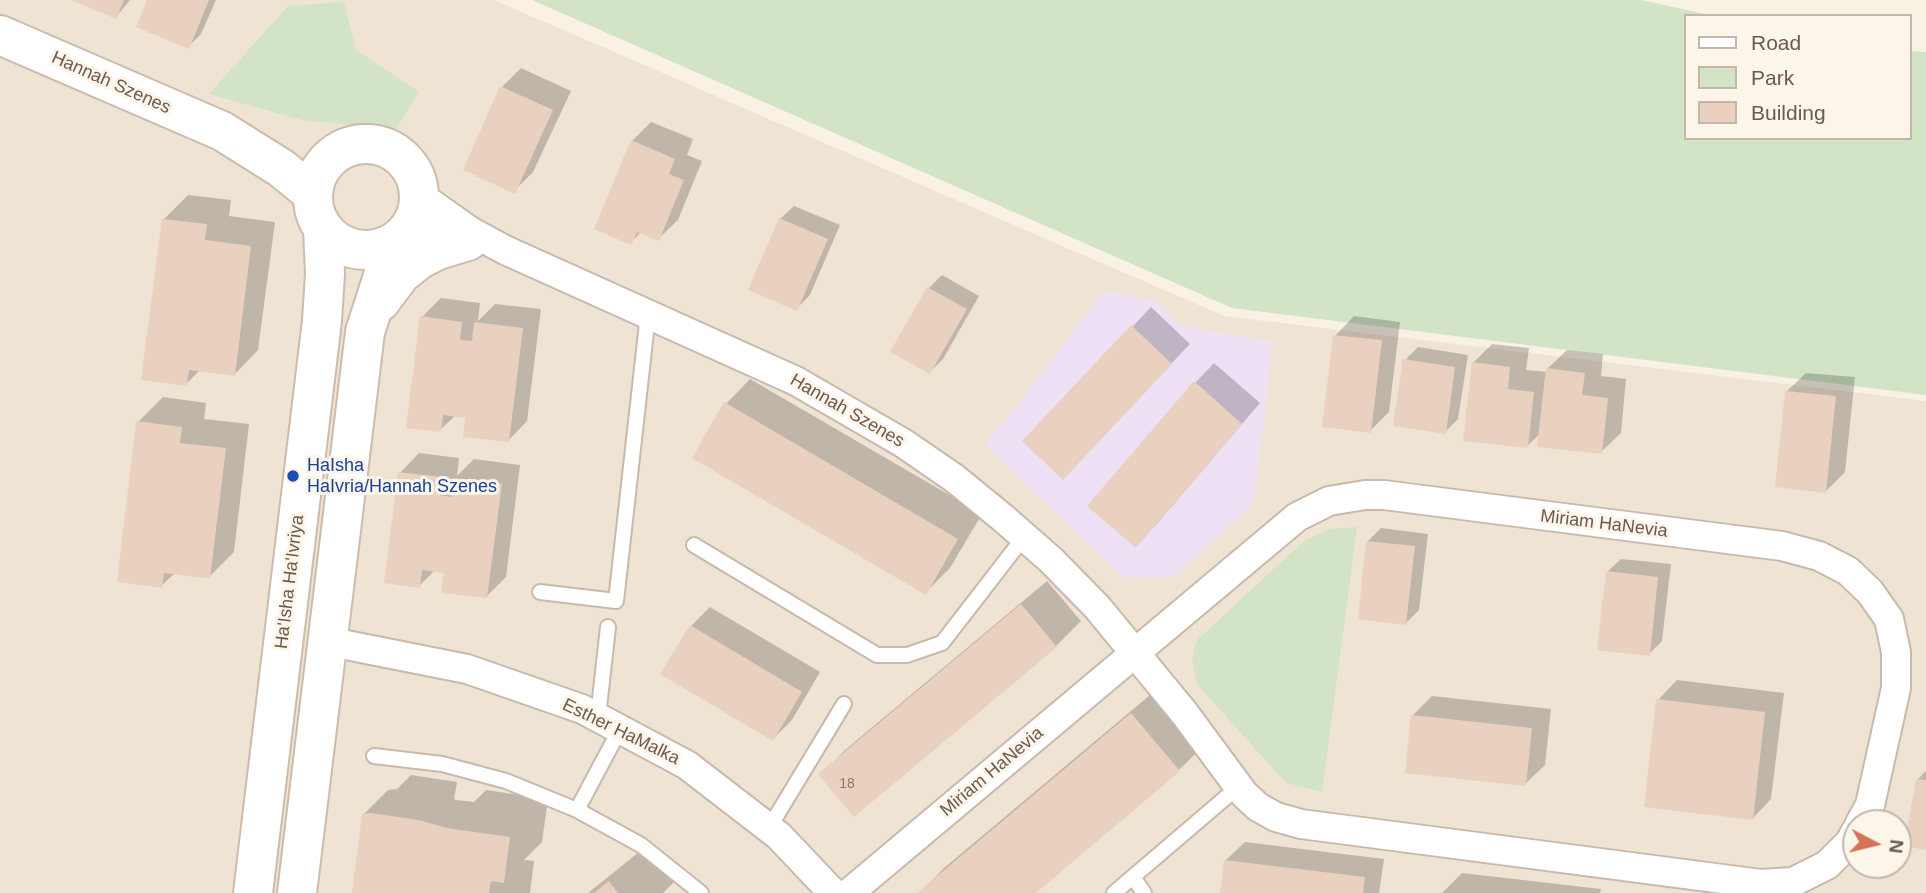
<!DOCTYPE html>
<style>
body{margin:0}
#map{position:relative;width:1926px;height:893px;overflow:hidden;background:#f9f1e4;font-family:Helvetica,sans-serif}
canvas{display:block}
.legend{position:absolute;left:1684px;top:14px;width:228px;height:126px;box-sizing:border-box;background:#fcf5ea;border:2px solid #c3b7ab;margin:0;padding:9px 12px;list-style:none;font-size:21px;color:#6e594d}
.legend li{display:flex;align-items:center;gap:14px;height:35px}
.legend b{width:35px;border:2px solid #c3b7ab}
.north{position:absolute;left:1842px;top:809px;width:70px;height:70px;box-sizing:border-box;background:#fcf5ea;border:2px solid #c3b7ab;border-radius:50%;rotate:97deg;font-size:19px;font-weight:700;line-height:28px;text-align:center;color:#6e594d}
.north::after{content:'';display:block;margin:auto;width:24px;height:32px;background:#d37459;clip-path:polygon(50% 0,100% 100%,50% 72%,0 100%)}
</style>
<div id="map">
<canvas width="1926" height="893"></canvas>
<ul class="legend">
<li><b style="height:9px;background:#fff"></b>Road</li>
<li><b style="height:19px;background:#d2e4c5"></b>Park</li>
<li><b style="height:19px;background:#ead0bf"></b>Building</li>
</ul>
<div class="north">N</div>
</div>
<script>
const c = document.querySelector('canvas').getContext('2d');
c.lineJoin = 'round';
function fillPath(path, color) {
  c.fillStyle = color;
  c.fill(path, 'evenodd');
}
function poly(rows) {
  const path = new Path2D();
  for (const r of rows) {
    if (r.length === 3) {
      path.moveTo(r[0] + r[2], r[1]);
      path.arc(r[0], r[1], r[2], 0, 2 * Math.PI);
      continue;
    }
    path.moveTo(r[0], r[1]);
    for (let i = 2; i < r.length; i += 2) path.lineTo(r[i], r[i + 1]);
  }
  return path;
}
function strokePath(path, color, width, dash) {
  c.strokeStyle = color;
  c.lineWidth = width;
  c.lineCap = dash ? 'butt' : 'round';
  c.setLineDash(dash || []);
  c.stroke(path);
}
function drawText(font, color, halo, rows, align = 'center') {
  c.font = font + ' Helvetica,sans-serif';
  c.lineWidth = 6;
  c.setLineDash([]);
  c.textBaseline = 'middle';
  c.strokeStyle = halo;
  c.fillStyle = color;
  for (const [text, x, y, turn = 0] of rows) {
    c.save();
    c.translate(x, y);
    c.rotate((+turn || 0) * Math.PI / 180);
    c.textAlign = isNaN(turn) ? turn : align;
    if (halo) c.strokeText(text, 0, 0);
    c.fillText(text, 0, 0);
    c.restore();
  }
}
fillPath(poly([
 [0,0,494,0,1224,316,1926,401,1926,893,0,893],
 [1856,823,1898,823,1898,865,1856,865]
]), '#efe3d4');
fillPath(poly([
 [1104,291,1156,301,1179,326,1273,342,1254,503,1172,578,1123,577,985,446]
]), '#eee1f5');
fillPath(poly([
 [532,0,1641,0,1714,16,1686,16,1686,138,1910,138,1910,51,1926,52,1926,395,1232,308],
 [344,2,356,50,419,92,396,129,302,120,209,94,288,6],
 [1357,527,1322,792,1286,783,1197,684,1192,660,1196,641,1304,541,1330,529]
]), '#d2e4c5');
fillPath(poly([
 [75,0,130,0,116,17],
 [149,0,216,0,201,34,188,47],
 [521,68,571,91,533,172,514,191,502,87],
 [651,122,693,139,687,155,702,161,678,220,658,239,641,232,630,243,632,141],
 [188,195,231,200,229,216,275,222,258,350,234,375,200,370,186,384,163,220],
 [794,206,840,225,810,295,797,308,780,219],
 [942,275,979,296,943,359,930,372,893,351,929,288],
 [441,298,480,303,478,321,495,304,541,309,527,421,508,441,467,416,456,415,440,430,422,317],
 [1151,307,1190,344,1082,458,1025,441],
 [1354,316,1400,322,1389,412,1370,431,1335,336],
 [1492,344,1529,348,1526,370,1547,372,1547,369,1567,350,1603,354,1601,376,1626,379,1621,433,1601,452,1541,433,1527,446,1473,363],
 [1418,347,1468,355,1458,419,1445,432,1405,360],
 [1214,363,1260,403,1155,526,1136,545,1195,383],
 [1806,373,1855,377,1845,472,1826,491,1786,392],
 [750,379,982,514,950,568,926,592,726,404],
 [163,397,206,403,204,419,249,424,234,552,209,577,175,573,161,586,138,422],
 [419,453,459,458,457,476,474,459,520,465,506,577,487,596,446,571,435,570,419,586,400,473],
 [1381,528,1428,534,1419,610,1406,623,1368,541],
 [1621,559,1671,564,1662,641,1649,654,1607,572],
 [1047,581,1081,621,1056,646,855,815,821,774,845,750],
 [710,607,820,672,792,720,773,739,691,626],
 [1677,680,1784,693,1771,799,1752,819,1658,700],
 [1156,690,1203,746,1179,770,1033,893,920,893,944,868],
 [1432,696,1551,709,1545,765,1525,784,1412,716],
 [1926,771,1926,848,1918,779],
 [411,775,457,782,454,799,456,800,474,802,486,790,548,799,542,842,524,860,534,861,530,893,354,893,363,815,388,790,397,789],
 [1245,842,1384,859,1379,893,1221,893,1225,861],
 [649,844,676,880,663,893,588,893],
 [1462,873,1601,889,1600,893,1442,893]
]), '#0003');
fillPath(poly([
 [71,0,124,0,116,19],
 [147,0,209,0,189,49,136,27],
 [500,86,553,110,515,194,463,170],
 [631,140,675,159,669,174,684,180,659,241,637,232,631,245,594,229],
 [779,218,828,239,797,311,748,290],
 [162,219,207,224,205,240,251,246,235,376,189,370,187,386,141,380],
 [927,287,967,309,930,374,890,352],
 [420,316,462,322,460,340,472,341,474,322,523,328,509,442,463,437,465,418,443,415,441,432,406,428],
 [1131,325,1172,364,1063,480,1022,441],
 [1333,335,1382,340,1371,433,1322,427],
 [1403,359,1455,367,1446,434,1393,426],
 [1472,362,1510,367,1508,389,1534,392,1528,448,1463,441],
 [1546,368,1585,373,1582,395,1608,398,1602,454,1537,447],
 [1194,381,1242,424,1136,548,1087,506],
 [1785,391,1836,396,1826,493,1775,487],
 [724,402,958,539,926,595,692,458],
 [136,421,182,427,180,443,226,448,210,579,164,573,162,588,117,582],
 [398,472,441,477,439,495,451,497,453,478,502,484,487,598,441,593,444,573,422,570,420,588,384,583],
 [1366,541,1415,546,1406,625,1358,619],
 [1606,571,1658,577,1650,656,1597,650],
 [1021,604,1057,647,854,817,818,774],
 [690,625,802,692,773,741,660,674],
 [1656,699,1765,712,1753,820,1644,807],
 [1131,713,1180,771,1036,893,917,893],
 [1411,715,1532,728,1526,786,1405,773],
 [1916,779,1926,780,1926,850,1904,846],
 [370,813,419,820,446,828,510,837,504,883,491,881,489,893,352,893,362,814],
 [1224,860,1365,877,1363,893,1220,893],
 [609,881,618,893,594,893]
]), '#ead0bf');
const lane = poly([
 [694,545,877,655,907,655,942,643,1024,537],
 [540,592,616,601,648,314],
 [598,717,608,627],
 [374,756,442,764,506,781,577,810,641,845,701,893],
 [577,810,620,729],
 [769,828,844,704],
 [1133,877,1144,893],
 [1114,893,1238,787]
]);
const street = poly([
 [419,195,470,231,505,250,796,381,903,443,954,478,1003,518,1051,560,1097,607,1185,714,1244,794,1258,807,1276,817,1301,824,1761,884,1793,882,1827,865,1850,842,1856,831],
 [404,234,462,240],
 [326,641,467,669,582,709,687,765,779,836,833,893],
 [849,893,1297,517,1329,501,1365,495,1384,495,1782,546,1819,556,1848,571,1870,592,1889,619,1896,652,1896,688,1870,805,1860,823]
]);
const secondary = poly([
 [0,35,222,131,281,168,313,194],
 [366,197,53],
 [380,302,401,274,420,259,438,250,468,241],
 [253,893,322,321,325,274,323,228],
 [297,893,365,332,394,242]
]);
strokePath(lane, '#c8b9ac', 18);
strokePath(street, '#c8b9ac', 32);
strokePath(secondary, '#cdbbad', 42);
strokePath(lane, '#fff', 14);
strokePath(street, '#fff', 28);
strokePath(secondary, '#fff', 38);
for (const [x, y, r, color] of [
 [293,476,7,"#1a4fb4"]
]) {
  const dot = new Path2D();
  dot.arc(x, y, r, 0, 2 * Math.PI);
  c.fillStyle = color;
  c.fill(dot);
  strokePath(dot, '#fcf5ea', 2.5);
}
drawText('14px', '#8d776a', null, [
 ["18",847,784]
]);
drawText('18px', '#6e594d', '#fcf5ea', [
 ["Hannah Szenes",111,83,24],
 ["Hannah Szenes",847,411,30],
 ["Miriam HaNevia",1604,524,7],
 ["Ha'Isha Ha'Ivriya",290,582,-83],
 ["Esther HaMalka",621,732,26],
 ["Miriam HaNevia",992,772,-40]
]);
drawText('18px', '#164399', '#fcf5ea', [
 ["HaIsha",307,466],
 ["HaIvria/Hannah Szenes",307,487]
], 'left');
</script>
